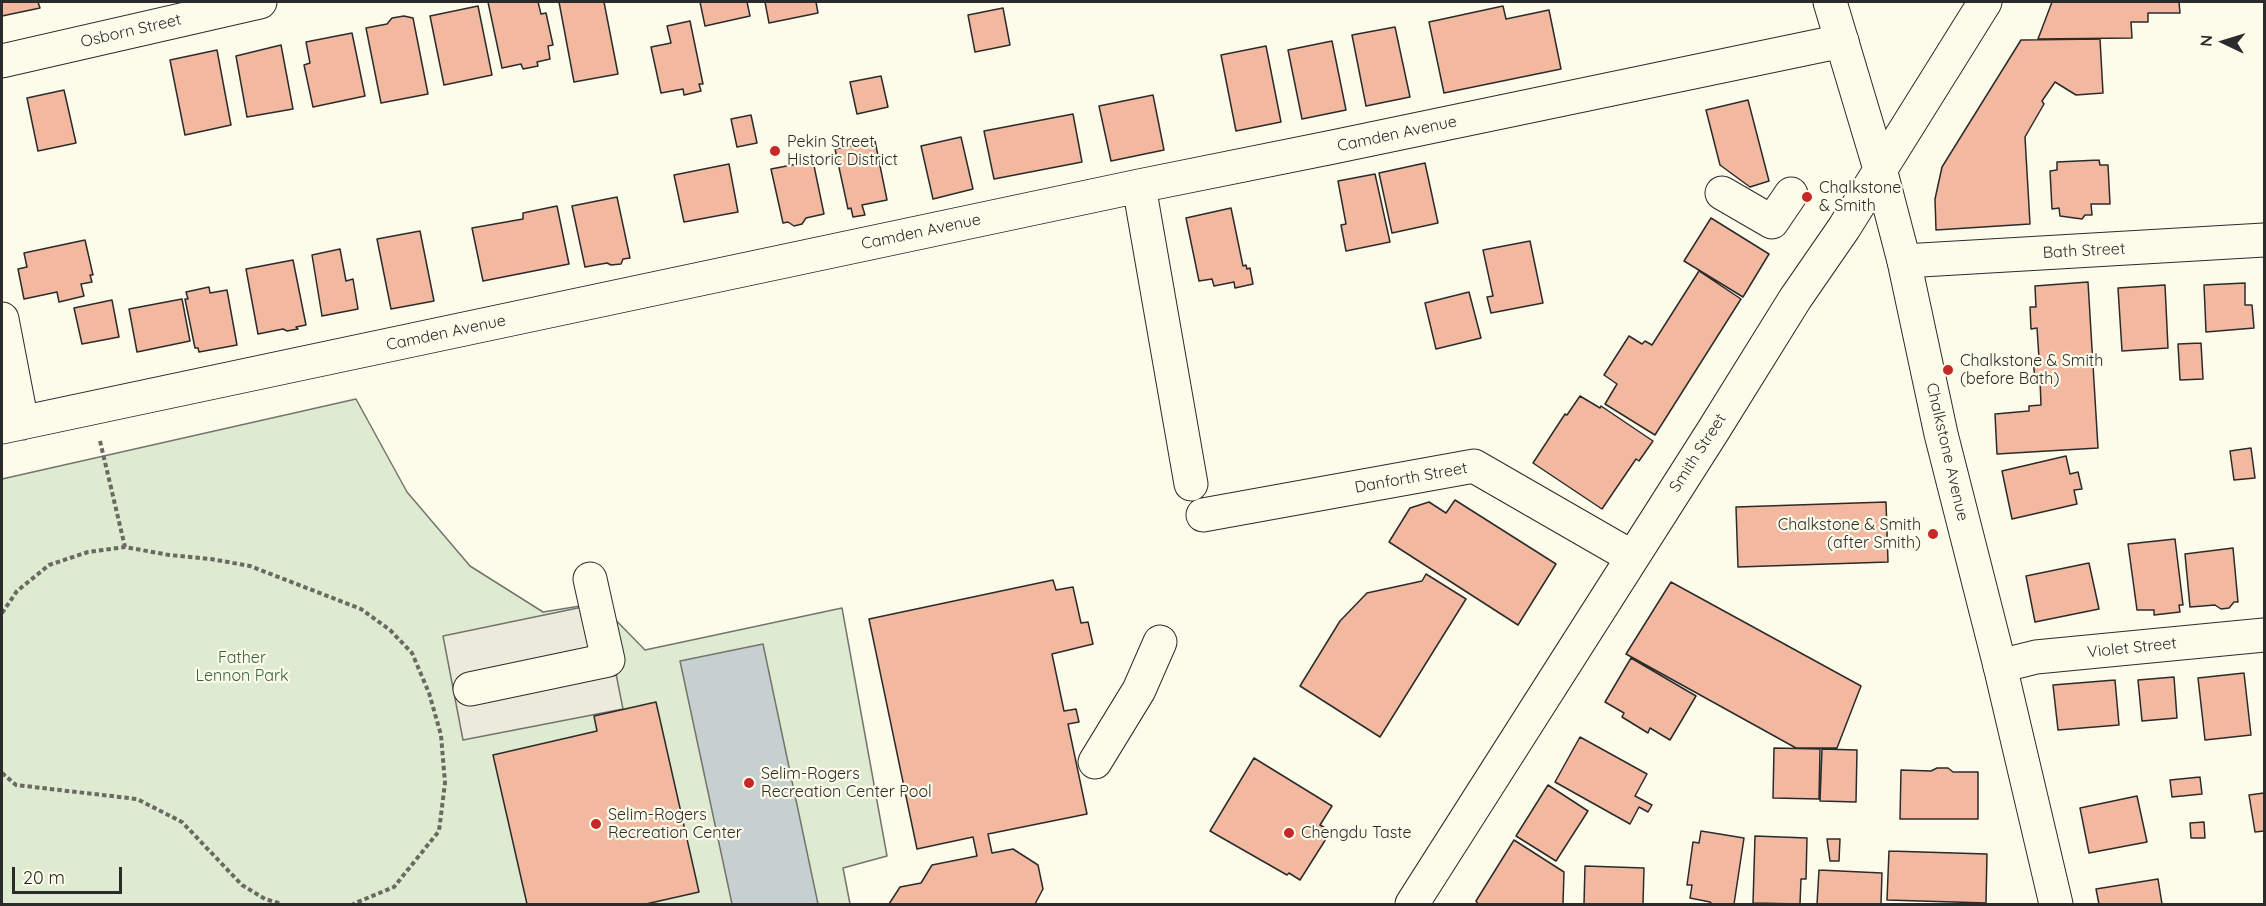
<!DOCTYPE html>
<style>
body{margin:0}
#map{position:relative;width:2266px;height:906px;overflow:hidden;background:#fdfbea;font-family:Quicksand,sans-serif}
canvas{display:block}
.frame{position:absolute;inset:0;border:3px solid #2b2b2b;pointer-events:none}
.north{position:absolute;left:2194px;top:12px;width:60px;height:60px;-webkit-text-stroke:4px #fdfbea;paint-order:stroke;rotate:274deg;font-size:16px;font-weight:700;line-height:24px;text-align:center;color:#2b2b2b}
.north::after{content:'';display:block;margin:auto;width:21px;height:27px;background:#2b2b2b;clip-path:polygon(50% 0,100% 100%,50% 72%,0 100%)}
.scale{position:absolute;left:12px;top:867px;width:110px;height:27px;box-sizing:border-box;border:3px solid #2b2b2b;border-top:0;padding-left:8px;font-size:18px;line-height:21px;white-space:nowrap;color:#2b2b2b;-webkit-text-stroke:4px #fdfbea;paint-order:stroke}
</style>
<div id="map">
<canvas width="2266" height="906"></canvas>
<div class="frame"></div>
<div class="north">N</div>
<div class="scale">20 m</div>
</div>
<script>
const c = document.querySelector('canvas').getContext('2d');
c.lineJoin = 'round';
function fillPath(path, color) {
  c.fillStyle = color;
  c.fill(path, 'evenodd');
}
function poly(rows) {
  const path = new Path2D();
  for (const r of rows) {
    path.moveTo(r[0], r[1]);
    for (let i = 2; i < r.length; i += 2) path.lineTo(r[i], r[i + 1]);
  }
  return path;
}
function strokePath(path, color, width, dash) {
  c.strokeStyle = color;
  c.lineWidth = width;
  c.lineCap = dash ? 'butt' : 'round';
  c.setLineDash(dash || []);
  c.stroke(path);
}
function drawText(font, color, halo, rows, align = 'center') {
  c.font = font + ' Quicksand,sans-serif';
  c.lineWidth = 4.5;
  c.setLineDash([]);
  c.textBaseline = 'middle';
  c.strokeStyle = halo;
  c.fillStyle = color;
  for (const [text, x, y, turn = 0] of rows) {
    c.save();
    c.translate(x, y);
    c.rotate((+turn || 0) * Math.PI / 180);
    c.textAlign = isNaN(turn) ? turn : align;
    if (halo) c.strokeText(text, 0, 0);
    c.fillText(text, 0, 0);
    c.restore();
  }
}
const green = poly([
 [356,399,407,492,470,566,543,612,599,603,645,650,842,608,887,856,843,868,850,904,2,904,2,479,356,399]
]);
fillPath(green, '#deebd1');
strokePath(green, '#74746e', 1.5);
const parking = poly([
 [602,603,623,709,463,740,443,636,602,603]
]);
fillPath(parking, '#eceadb');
strokePath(parking, '#74746e', 1.5);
const water = poly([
 [763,644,818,904,732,904,680,661,763,644]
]);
fillPath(water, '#c7d0d0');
strokePath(water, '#74746e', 1.5);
const building = poly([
 [2,2,38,2,40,8,2,16,2,2],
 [488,2,538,2,541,14,546,13,553,45,548,46,550,59,537,62,538,66,523,69,521,64,502,68,488,2],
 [559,2,604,2,618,74,574,82,559,2],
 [700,2,747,2,750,16,705,26,700,2],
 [765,2,816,2,818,13,769,23,765,2],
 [2052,2,2179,2,2180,13,2148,13,2148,22,2131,22,2132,38,2038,39,2052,2],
 [478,6,492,75,444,85,430,16,478,6],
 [1503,6,1506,19,1549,10,1561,69,1444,93,1429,22,1503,6],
 [1003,8,1010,45,975,52,968,15,1003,8],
 [404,16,413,18,428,94,381,103,366,28,387,24,392,18,404,16],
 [690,21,703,84,699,84,701,91,684,95,683,89,661,93,651,47,671,43,667,26,690,21],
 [1395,27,1410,97,1366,106,1352,35,1395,27],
 [352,33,365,96,313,107,304,65,310,63,306,42,352,33],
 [2100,39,2103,93,2076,95,2055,82,2042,101,2044,104,2025,137,2030,224,1936,230,1935,199,1942,167,2021,40,2100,39],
 [1332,41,1346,110,1302,119,1288,50,1332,41],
 [281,45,293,109,247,117,236,56,281,45],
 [1266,46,1281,122,1236,131,1221,55,1266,46],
 [217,50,231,125,185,135,170,60,217,50],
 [881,76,888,107,857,114,850,82,881,76],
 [64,90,76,143,38,151,27,98,64,90],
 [1153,95,1164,150,1111,161,1099,106,1153,95],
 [1748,100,1769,181,1750,187,1720,165,1706,110,1748,100],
 [1073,114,1082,162,994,179,984,131,1073,114],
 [751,115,757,143,737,147,731,119,751,115],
 [961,137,973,189,933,199,921,146,961,137],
 [875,141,887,200,862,205,865,215,853,217,851,208,848,209,835,149,875,141],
 [2099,160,2100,165,2108,165,2110,204,2091,204,2092,215,2085,215,2082,219,2060,216,2059,208,2052,209,2050,171,2057,170,2057,162,2099,160],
 [813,161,824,214,806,218,802,224,794,226,788,222,783,223,771,169,813,161],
 [1425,163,1438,223,1392,233,1379,173,1425,163],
 [729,164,738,212,684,222,674,175,729,164],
 [1375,174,1390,242,1346,251,1341,225,1346,224,1338,181,1375,174],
 [617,197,630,258,623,259,621,264,611,265,607,263,585,267,572,206,617,197],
 [557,206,569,264,483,281,472,228,523,219,523,213,557,206],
 [1231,208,1243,266,1246,265,1247,269,1250,268,1253,284,1235,288,1234,282,1214,286,1212,279,1199,281,1186,218,1231,208],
 [1711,218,1769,254,1743,297,1684,261,1711,218],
 [420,231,434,301,391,309,377,239,420,231],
 [85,240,93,275,90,275,92,282,81,284,84,296,59,302,57,292,24,299,18,269,27,267,24,253,85,240],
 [1530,241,1543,303,1491,313,1487,297,1493,296,1483,250,1530,241],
 [340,249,346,281,353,279,358,309,322,316,312,255,340,249],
 [293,260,306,325,296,327,298,329,287,331,283,329,258,334,246,269,293,260],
 [1699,271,1741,299,1655,435,1605,404,1617,384,1604,375,1629,336,1642,344,1645,341,1652,345,1699,271],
 [2088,282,2098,448,1997,454,1995,414,2029,411,2029,406,2041,405,2040,380,2035,381,2033,358,2039,358,2037,328,2031,329,2030,307,2036,307,2035,286,2088,282],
 [2245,283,2245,305,2252,305,2254,328,2206,332,2204,285,2245,283],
 [2165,285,2168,348,2122,351,2118,288,2165,285],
 [209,287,210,293,227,290,237,345,199,352,198,348,195,348,185,299,188,299,186,292,209,287],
 [1469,292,1481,338,1436,349,1425,303,1469,292],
 [182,299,190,341,137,352,129,309,182,299],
 [112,300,119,337,82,344,74,308,112,300],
 [2201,343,2203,379,2180,380,2178,344,2201,343],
 [1580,396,1600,408,1601,406,1653,441,1639,461,1636,459,1602,509,1533,463,1565,414,1567,415,1580,396],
 [2251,448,2255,478,2234,480,2230,451,2251,448],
 [2066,456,2070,474,2078,472,2082,489,2074,490,2077,504,2012,519,2002,471,2066,456],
 [1455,500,1556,564,1518,625,1389,542,1410,508,1429,502,1446,513,1455,500],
 [1886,502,1888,562,1738,567,1736,507,1886,502],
 [2175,539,2183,605,2179,605,2180,612,2154,615,2154,610,2137,610,2128,544,2175,539],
 [2233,548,2238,602,2234,602,2229,608,2221,609,2215,605,2190,607,2185,554,2233,548],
 [2089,563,2099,609,2035,622,2026,576,2089,563],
 [1426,574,1466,599,1380,737,1300,686,1340,621,1367,593,1422,581,1426,574],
 [1053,580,1056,590,1073,587,1081,623,1088,622,1093,644,1052,654,1064,711,1076,709,1079,722,1068,724,1087,814,988,834,992,853,1013,849,1038,865,1043,889,1035,904,889,904,900,887,921,883,932,865,977,856,973,837,917,849,869,619,1053,580],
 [1671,582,1861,686,1837,748,1796,748,1626,654,1671,582],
 [1631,658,1696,696,1670,740,1650,728,1648,733,1622,717,1624,713,1605,702,1631,658],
 [2244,673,2251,735,2205,740,2198,678,2244,673],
 [2174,677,2177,718,2142,721,2138,680,2174,677],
 [2115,680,2119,725,2058,730,2053,685,2115,680],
 [656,702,699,892,646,904,527,904,493,755,597,731,594,716,656,702],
 [1580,737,1647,774,1635,796,1652,805,1648,812,1639,807,1630,824,1555,782,1580,737],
 [1774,748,1820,749,1819,799,1773,798,1774,748],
 [1822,749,1857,750,1856,802,1820,801,1822,749],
 [1254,758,1332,806,1320,825,1331,831,1300,880,1289,873,1287,875,1210,831,1254,758],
 [1937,768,1948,768,1953,772,1978,772,1978,819,1900,819,1901,770,1931,771,1937,768],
 [2200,777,2202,794,2172,797,2170,780,2200,777],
 [1548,785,1588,811,1556,861,1516,836,1548,785],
 [2264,793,2264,831,2255,832,2249,795,2264,793],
 [2137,796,2147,842,2089,853,2080,808,2137,796],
 [2204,822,2205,838,2191,838,2190,823,2204,822],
 [1701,831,1744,838,1734,904,1712,904,1710,902,1690,898,1692,885,1687,885,1693,842,1699,843,1701,831],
 [1755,836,1807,838,1806,879,1801,879,1800,904,1753,903,1755,836],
 [1827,839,1840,839,1839,861,1830,861,1827,839],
 [1514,840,1564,872,1563,904,1478,904,1476,901,1514,840],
 [1889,851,1987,854,1986,903,1887,900,1889,851],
 [1585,866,1644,868,1643,904,1584,904,1585,866],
 [1819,870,1882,873,1881,904,1817,904,1819,870],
 [2158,879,2162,904,2099,904,2096,889,2158,879]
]);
fillPath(building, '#f2b8a0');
strokePath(building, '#2b2b2b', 1.5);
const minor = poly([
 [2,61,260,2],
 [1139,186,1191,484],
 [1722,193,1772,222,1791,194],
 [1904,261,2264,240],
 [2,319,22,423],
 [2,427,1139,186,1333,147,1842,41],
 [1203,515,1474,466,1632,557],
 [2000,666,2036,657,2264,635],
 [470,689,608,660,590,579],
 [1095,762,1139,690,1160,642]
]);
const major = poly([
 [1830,2,1880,169,1904,261,1941,434,2000,666,2056,904],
 [1412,904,1713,431,1795,299,1844,228,1985,2]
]);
strokePath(minor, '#2b2b2b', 35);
strokePath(major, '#2b2b2b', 35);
strokePath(poly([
 [100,441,125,547],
 [2,613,17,591,49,565,88,552,125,547,169,555,211,559,250,566,361,609,390,630,412,653,429,693,441,735,445,783,439,831,394,887,353,904],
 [2,773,16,785,137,799,182,822,242,885,265,899,282,904]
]), '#6a6964', 4, [4.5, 3]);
strokePath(minor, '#fdfbea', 33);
strokePath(major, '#fdfbea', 33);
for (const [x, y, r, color] of [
 [775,151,6,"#c62828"],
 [1807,197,6,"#c62828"],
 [1948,370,6,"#c62828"],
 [1933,534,6,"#c62828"],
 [749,783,6,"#c62828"],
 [596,824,6,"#c62828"],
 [1289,833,6,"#c62828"]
]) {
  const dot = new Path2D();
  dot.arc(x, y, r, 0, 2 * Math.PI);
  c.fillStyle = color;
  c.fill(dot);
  strokePath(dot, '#fdfbea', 2);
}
drawText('16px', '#2b2b2b', '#fdfbea', [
 ["Osborn Street",131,31,-13],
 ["Camden Avenue",1397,134,-12],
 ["Camden Avenue",921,232,-12],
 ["Bath Street",2084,251,-3],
 ["Camden Avenue",446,333,-12],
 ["Chalkstone Avenue",1947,452,77],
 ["Smith Street",1698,453,-57],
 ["Danforth Street",1411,478,-10],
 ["Violet Street",2132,648,-6]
]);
drawText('16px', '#2b2b2b', '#fdfbea', [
 ["Pekin Street",787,142],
 ["Historic District",787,160],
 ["Chalkstone",1819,188],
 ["& Smith",1819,206],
 ["Chalkstone & Smith",1960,361],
 ["(before Bath)",1960,379],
 ["Chalkstone & Smith",1921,525,"right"],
 ["(after Smith)",1921,543,"right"],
 ["Selim-Rogers",761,774],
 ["Recreation Center Pool",761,792],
 ["Selim-Rogers",608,815],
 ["Recreation Center",608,833],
 ["Chengdu Taste",1301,833]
], 'left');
drawText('16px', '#34623c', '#fdfbea', [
 ["Father",242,658],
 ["Lennon Park",242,676]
]);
</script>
